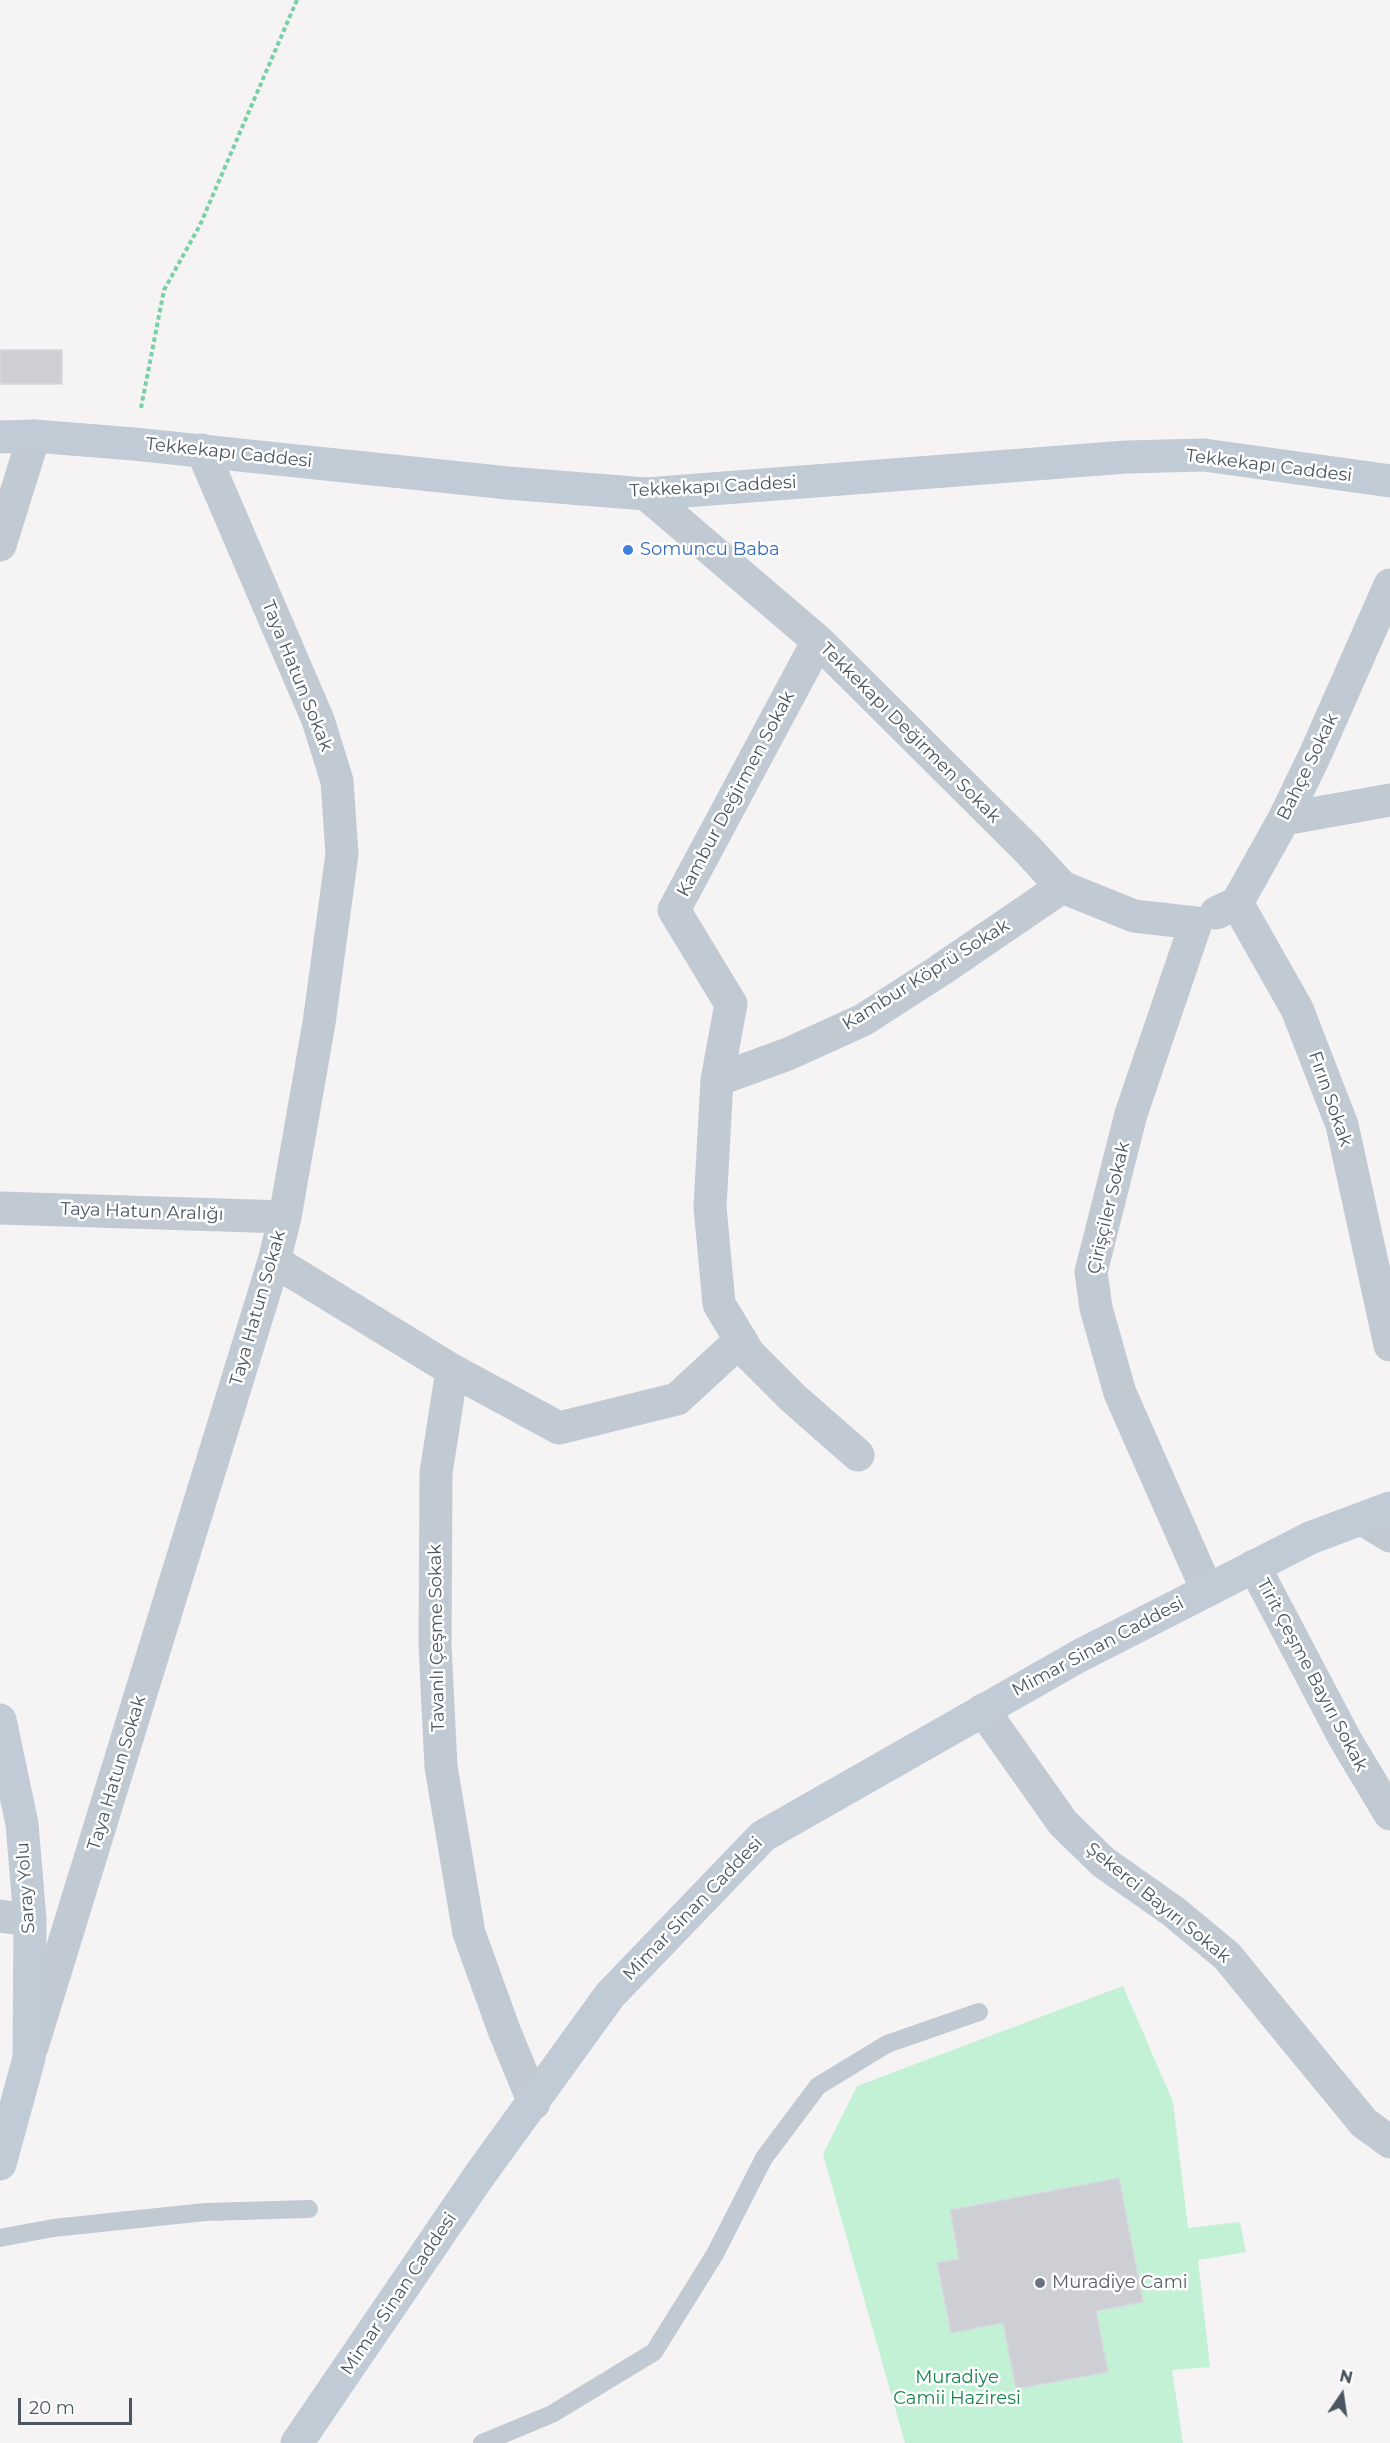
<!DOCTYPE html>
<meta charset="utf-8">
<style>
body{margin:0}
#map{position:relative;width:1390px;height:2443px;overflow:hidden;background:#f5f3f3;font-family:Montserrat,sans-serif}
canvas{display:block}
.north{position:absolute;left:1312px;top:2365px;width:60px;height:60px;-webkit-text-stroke:4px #fff;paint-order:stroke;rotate:13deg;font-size:16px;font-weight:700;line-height:24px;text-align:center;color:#4a5661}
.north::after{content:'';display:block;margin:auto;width:21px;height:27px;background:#4a5661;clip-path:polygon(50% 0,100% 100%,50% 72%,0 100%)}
.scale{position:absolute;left:18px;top:2398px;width:114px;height:27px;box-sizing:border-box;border:3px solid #4a5661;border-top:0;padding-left:8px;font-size:18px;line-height:21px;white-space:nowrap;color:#4a5661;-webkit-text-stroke:4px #fff;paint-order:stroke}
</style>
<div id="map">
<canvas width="1390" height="2443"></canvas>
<div class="north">N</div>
<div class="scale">20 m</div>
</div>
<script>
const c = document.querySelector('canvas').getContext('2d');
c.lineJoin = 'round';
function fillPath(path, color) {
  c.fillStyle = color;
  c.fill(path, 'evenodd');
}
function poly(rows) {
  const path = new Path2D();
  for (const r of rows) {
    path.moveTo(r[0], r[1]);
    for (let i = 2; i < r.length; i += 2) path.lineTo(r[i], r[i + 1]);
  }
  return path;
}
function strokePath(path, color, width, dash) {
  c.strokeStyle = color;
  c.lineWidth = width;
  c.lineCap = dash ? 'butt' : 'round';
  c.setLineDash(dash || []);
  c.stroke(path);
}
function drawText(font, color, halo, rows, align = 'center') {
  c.font = font + ' Montserrat,sans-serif';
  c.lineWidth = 5;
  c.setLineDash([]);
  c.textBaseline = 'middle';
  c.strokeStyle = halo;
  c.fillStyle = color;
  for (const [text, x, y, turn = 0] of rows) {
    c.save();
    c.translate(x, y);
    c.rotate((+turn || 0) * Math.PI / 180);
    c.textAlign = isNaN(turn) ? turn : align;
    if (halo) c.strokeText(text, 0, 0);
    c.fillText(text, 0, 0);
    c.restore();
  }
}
fillPath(poly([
 [1123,1986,1173,2102,1188,2228,1240,2222,1246,2252,1198,2260,1210,2367,1172,2370,1183,2443,905,2443,823,2154,857,2086]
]), '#c3f1d5');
const building = poly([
 [0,350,62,350,62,384,0,384,0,350],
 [1119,2178,1143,2302,1096,2311,1108,2372,1016,2389,1003,2323,951,2333,937,2263,959,2259,950,2210,1119,2178]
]);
fillPath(building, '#cdcfd5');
strokePath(building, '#d7d9de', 1.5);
strokePath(poly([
 [141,408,164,290,200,225,297,0]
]), '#7ad0a6', 4, [4.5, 3]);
strokePath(poly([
 [0,2238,53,2228,205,2212,309,2209],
 [482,2443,552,2414,654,2352,715,2254,764,2158,818,2086,887,2044,979,2012]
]), '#c1cad2', 18);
strokePath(poly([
 [646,494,818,641,1028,850,1062,887,1134,916,1196,923],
 [0,545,34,436],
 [818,641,674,910,731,1004,717,1080,710,1207,719,1304,749,1354,793,1398,858,1455],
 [1284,819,1390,800],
 [1237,903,1297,1009,1342,1125,1390,1345],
 [1216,913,1237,903,1284,819,1315,755,1390,585],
 [1196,923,1131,1114,1091,1272,1096,1308,1120,1393,1207,1590],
 [717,1080,788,1054,863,1020,939,971,1062,887],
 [0,1208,285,1217],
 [274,1261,452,1370,436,1473,435,1645,441,1767,469,1933,504,2030,534,2103],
 [452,1370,559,1428,677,1399,741,1340],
 [1362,1519,1390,1536],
 [1254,1566,1345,1739,1390,1814],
 [983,1710,1063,1823,1103,1862,1174,1912,1227,1956,1364,2123,1390,2142],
 [0,1916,30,1920],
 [32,2047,274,1261,285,1217,319,1023,342,854,337,781,318,720,202,450]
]), '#c1cad2', 33);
strokePath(poly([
 [0,437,34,436,134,444,508,483,646,494,1126,457,1204,455,1390,481],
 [0,1720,22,1824,30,1920,29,2058,0,2164],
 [297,2443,479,2176,610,1995,763,1836,1079,1656,1310,1538,1390,1508]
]), '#c1cbd6', 33);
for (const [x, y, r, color] of [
 [628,550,6,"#3f7fe0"],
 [1040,2283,6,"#6b7280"]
]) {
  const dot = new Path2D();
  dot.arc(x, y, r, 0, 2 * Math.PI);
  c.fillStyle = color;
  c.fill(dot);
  strokePath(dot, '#fff', 2);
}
drawText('18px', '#4a5661', '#fff', [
 ["Tekkekapı Caddesi",229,453,6],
 ["Tekkekapı Caddesi",1269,466,7],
 ["Tekkekapı Caddesi",713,487,-3],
 ["Taya Hatun Sokak",297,676,68],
 ["Tekkekapı Değirmen Sokak",910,733,45],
 ["Bahçe Sokak",1308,767,-64],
 ["Kambur Değirmen Sokak",736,794,-62],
 ["Kambur Köprü Sokak",926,975,-32],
 ["Fırın Sokak",1330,1099,71],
 ["Çirişçiler Sokak",1109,1208,-77],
 ["Taya Hatun Aralığı",142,1212,2],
 ["Taya Hatun Sokak",258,1308,-74],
 ["Tavanlı Çeşme Sokak",437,1638,-91],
 ["Mimar Sinan Caddesi",1098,1647,-28],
 ["Tirit Çeşme Bayırı Sokak",1312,1675,62],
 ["Taya Hatun Sokak",117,1773,-73],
 ["Saray Yolu",26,1888,-94],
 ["Şekerci Bayırı Sokak",1158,1903,39],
 ["Mimar Sinan Caddesi",693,1909,-46],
 ["Mimar Sinan Caddesi",399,2294,-56]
]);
drawText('18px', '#366cbe', '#fff', [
 ["Somuncu Baba",640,550]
], 'left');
drawText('18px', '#5b616d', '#fff', [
 ["Muradiye Cami",1052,2283]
], 'left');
drawText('18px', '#17864f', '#fff', [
 ["Muradiye",957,2378],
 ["Camii Haziresi",957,2399]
]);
</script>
